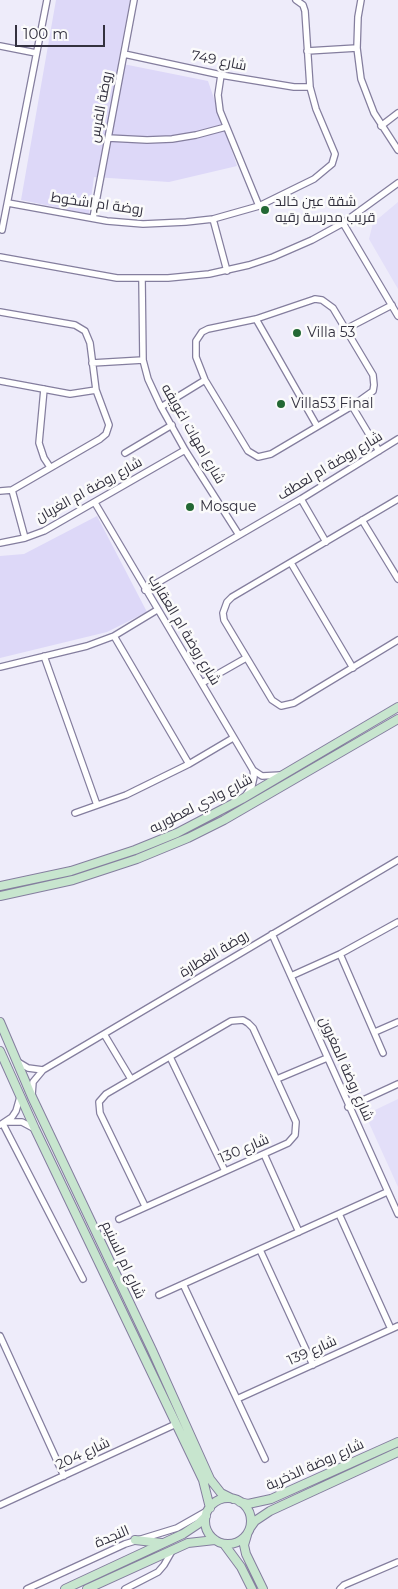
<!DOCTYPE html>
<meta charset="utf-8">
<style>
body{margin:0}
#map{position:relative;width:398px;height:1589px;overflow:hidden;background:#eeecfa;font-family:Montserrat,sans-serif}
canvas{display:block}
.scale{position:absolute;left:15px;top:25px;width:90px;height:22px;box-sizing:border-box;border:2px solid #33313f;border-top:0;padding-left:6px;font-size:15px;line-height:18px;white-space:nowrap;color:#33313f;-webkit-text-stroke:4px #fbfbfb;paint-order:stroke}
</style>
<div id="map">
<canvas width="398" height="1589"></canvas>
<div class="scale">100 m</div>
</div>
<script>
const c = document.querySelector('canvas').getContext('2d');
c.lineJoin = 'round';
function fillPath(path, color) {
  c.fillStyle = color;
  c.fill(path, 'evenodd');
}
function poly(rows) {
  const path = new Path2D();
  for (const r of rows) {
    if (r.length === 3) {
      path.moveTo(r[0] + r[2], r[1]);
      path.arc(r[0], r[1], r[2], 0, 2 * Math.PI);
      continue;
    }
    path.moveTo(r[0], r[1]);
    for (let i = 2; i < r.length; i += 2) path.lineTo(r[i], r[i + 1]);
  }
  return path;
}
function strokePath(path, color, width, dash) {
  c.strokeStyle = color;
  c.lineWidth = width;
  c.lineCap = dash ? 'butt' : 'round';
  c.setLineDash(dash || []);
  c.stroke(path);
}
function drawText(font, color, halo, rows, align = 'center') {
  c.font = font + ' Montserrat,Cairo,sans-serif';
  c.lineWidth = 5;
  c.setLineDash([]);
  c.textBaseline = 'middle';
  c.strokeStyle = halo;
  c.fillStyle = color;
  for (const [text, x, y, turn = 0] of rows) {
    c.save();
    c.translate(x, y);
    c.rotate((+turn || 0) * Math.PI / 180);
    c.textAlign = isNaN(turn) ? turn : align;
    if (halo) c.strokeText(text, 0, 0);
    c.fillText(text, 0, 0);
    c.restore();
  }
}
fillPath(poly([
 [398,202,398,289,369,239,373,223],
 [398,1099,398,1187,369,1123,375,1110]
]), '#e3dff9');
fillPath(poly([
 [56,0,130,0,118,63,208,81,237,166,169,182,94,177,89,214,21,200],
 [97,516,147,612,107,632,0,658,0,556,24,554]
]), '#ddd8f8');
const street = poly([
 [361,0,358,17,357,48,361,79,374,113,398,150],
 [0,46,36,53],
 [307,51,357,48],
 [124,54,221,75,294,87,310,87],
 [221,75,218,95,220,111,259,206],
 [381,126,398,113],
 [108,138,147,140,172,139,196,135,226,127],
 [8,203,107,221,143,224,186,222,213,219,259,206,314,179,332,164,335,154,316,109,310,87,305,11,303,5,296,0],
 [93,218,134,0],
 [213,219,227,271],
 [343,223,398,316],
 [2,230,47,0],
 [0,257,117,278,168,278,209,274,249,265,273,257,312,240,343,223,398,183],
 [142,279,143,360,148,379,161,407,185,450,239,535],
 [315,299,322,300,333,308,373,375,374,385,373,391,352,406,271,454,258,457,248,451,205,380,196,357,196,341,202,332,208,329,256,319,315,299],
 [0,312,75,325,85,331,90,343,96,390,109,425,106,434,100,439,12,490,0,491],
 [256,319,317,426],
 [346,329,392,305],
 [92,363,143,360],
 [0,381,70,394,96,390],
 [44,389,39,443,44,458,50,467],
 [352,406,379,451],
 [161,407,205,380],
 [125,453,172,425],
 [12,490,25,538],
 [301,499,326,542],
 [398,499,232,597,227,602,223,613,224,620,272,700,281,706,294,703,398,640],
 [95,503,253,770,262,776,281,775],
 [362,520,398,579],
 [0,543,25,538,44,531,185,450],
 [291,563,353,668],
 [145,590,301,499,398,439],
 [114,636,189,764],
 [44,656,97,805],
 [0,667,87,646,114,636,157,610],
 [202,683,246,658],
 [246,795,252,786,254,777,253,770],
 [75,813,126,795,189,764,233,738],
 [272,934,398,1214],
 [340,954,383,1053],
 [291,976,340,954,398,922],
 [375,1032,398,1022],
 [104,1034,131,1079],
 [170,1057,225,1171],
 [18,1062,28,1068,43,1070],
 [277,1079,327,1058],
 [32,1095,33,1082,43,1070,398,860],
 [348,1107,398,1084],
 [7,1122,22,1122,35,1129],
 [3,1124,83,1279],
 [0,1125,12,1117,16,1111,20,1097],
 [264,1154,299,1232],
 [339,1214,391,1329],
 [119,1219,288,1143,295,1135,296,1122,253,1028,248,1023,243,1020,231,1021,106,1094,99,1102,100,1113,145,1206],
 [260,1250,313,1365],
 [183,1284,265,1459],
 [159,1295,387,1192],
 [0,1336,64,1476],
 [237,1399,398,1326],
 [0,1505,176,1424],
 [27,1589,125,1544,177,1528,207,1511],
 [125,1589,158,1572,164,1565,172,1551],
 [340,1589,344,1585,398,1562]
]);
const secondary = poly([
 [0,886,71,871,135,850,177,833,242,799,398,707],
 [0,896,73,880,137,859,188,838,224,820,398,719],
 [0,1022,32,1097,152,1350,210,1479,221,1493,233,1499],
 [0,1051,35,1129,203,1480,210,1508],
 [228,1521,23],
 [240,1502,248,1504,271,1499,398,1442],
 [250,1528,255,1521,270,1511,398,1452],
 [247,1535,244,1545,246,1554,263,1589],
 [135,1540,162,1543],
 [224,1544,241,1567,252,1589],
 [65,1589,183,1534,198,1524,206,1516],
 [87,1589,188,1543,215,1540]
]);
strokePath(street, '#847e9e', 8);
strokePath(secondary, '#847e9e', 10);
strokePath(street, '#fff', 5.5);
strokePath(secondary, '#c7e5ce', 8);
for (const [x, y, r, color] of [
 [265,210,5,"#236834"],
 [297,333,5,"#236834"],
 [281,404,5,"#236834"],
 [190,507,5,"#236834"]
]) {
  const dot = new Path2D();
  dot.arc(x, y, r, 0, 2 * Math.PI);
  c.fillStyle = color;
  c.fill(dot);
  strokePath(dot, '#fbfbfb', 2);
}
drawText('14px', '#33313f', '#fbfbfb', [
 ["شارع 749",219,61,11],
 ["روضة الفرس",101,107,-79],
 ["روضة ام اشخوط",97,204,8],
 ["شارع امهات اغويفه",193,434,60],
 ["شارع روضة ام لعطف",330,466,-31],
 ["شارع روضة ام الغربان",89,490,-29],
 ["شارع روضة ام العقارب",184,630,59],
 ["شارع وادي لعطوريه",201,804,-27],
 ["روضة الغطارة",214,954,-31],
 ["شارع روضة المغرون",346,1069,66],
 ["شارع 130",244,1149,-23],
 ["شارع ام السنيم",123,1260,65],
 ["شارع 139",312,1351,-24],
 ["شارع 204",83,1454,-25],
 ["شارع روضة الذخرية",315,1465,-24],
 ["النجدة",112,1537,-23]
]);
drawText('14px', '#33313f', '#fbfbfb', [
 ["شقة عين خالد",275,202],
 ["قريب مدرسة رقيه",275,218],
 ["Villa 53",307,333],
 ["Villa53 Final",291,404],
 ["Mosque",200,507]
], 'left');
</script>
